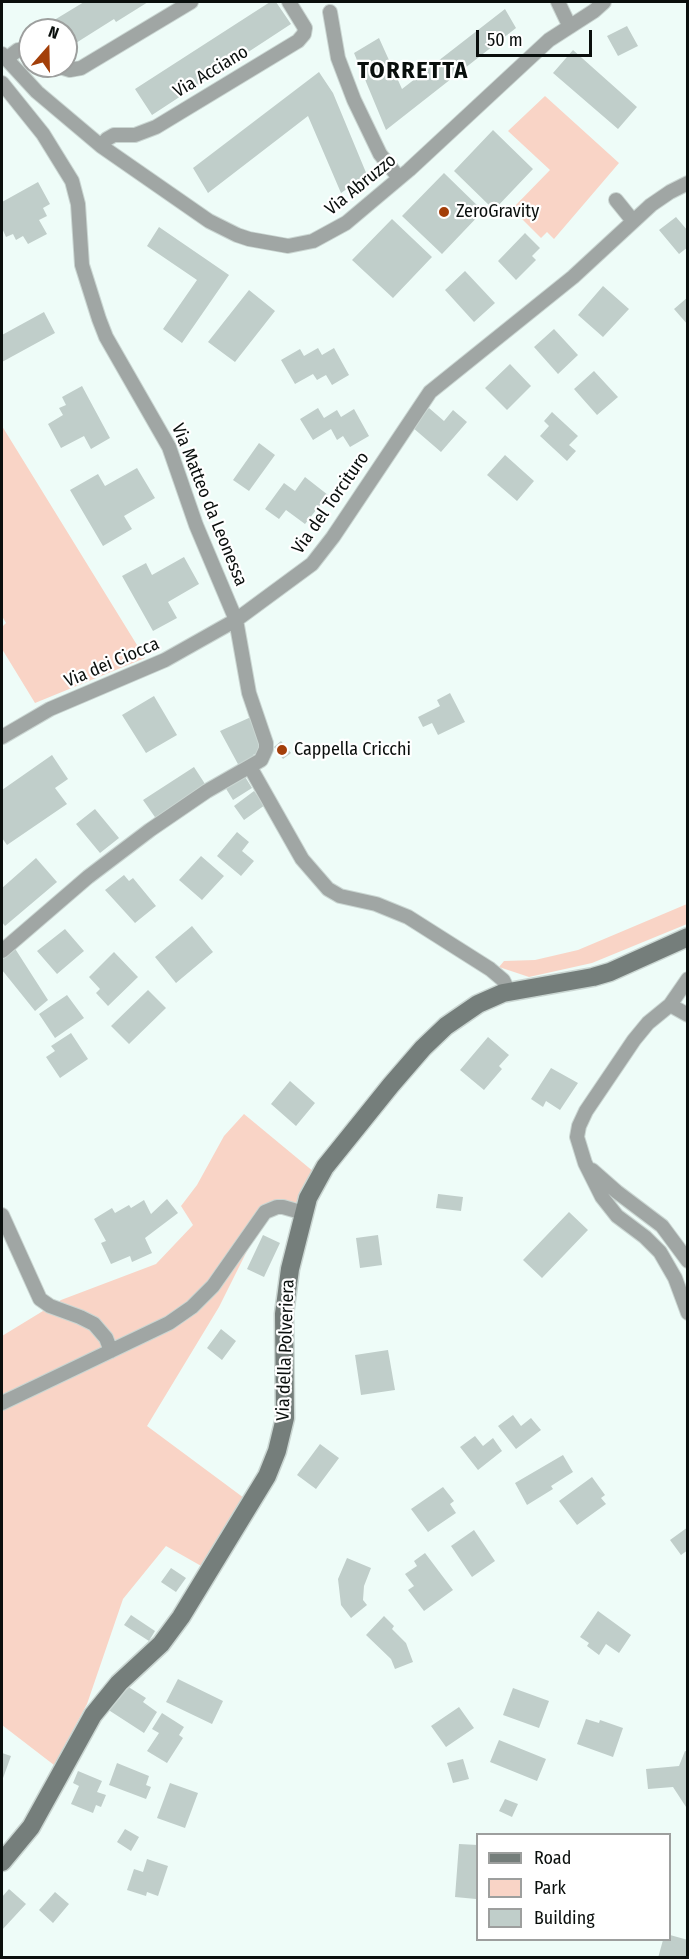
<!DOCTYPE html>
<style>
body{margin:0}
#map{position:relative;width:689px;height:1959px;overflow:hidden;background:#eefcf8;font-family:"Fira Sans Condensed",sans-serif}
canvas{display:block}
.frame{position:absolute;inset:0;border:3px solid #0a0f0d;pointer-events:none}
.legend{position:absolute;left:476px;top:1833px;width:195px;height:108px;box-sizing:border-box;background:#fff;border:2px solid #9d9f9e;margin:0;padding:8px 10px;list-style:none;font-size:18px;color:#0a0f0d}
.legend li{display:flex;align-items:center;gap:12px;height:30px}
.legend b{width:30px;border:2px solid #9d9f9e}
.north{position:absolute;left:18px;top:18px;width:60px;height:60px;box-sizing:border-box;background:#fff;border:2px solid #9d9f9e;border-radius:50%;rotate:20deg;font-size:16px;font-weight:700;line-height:24px;text-align:center;color:#0a0f0d}
.north::after{content:'';display:block;margin:auto;width:21px;height:27px;background:#a33f09;clip-path:polygon(50% 0,100% 100%,50% 72%,0 100%)}
.scale{position:absolute;left:476px;top:30px;width:116px;height:27px;box-sizing:border-box;border:3px solid #0a0f0d;border-top:0;padding-left:8px;font-size:18px;line-height:21px;white-space:nowrap;color:#0a0f0d;-webkit-text-stroke:4px #fff;paint-order:stroke}
</style>
<div id="map">
<canvas width="689" height="1959"></canvas>
<div class="frame"></div>
<ul class="legend">
<li><b style="height:8px;background:#757e7b"></b>Road</li>
<li><b style="height:16px;background:#f9d4c6"></b>Park</li>
<li><b style="height:16px;background:#c0ceca"></b>Building</li>
</ul>
<div class="north">N</div>
<div class="scale">50 m</div>
</div>
<script>
const c = document.querySelector('canvas').getContext('2d');
c.lineJoin = 'round';
function fillPath(path, color) {
  c.fillStyle = color;
  c.fill(path, 'evenodd');
}
function poly(rows) {
  const path = new Path2D();
  for (const r of rows) {
    path.moveTo(r[0], r[1]);
    for (let i = 2; i < r.length; i += 2) path.lineTo(r[i], r[i + 1]);
  }
  return path;
}
function strokePath(path, color, width, dash) {
  c.strokeStyle = color;
  c.lineWidth = width;
  c.lineCap = dash ? 'butt' : 'round';
  c.setLineDash(dash || []);
  c.stroke(path);
}
function drawText(font, color, halo, rows, align = 'center') {
  c.font = font + ' "Fira Sans Condensed",sans-serif';
  c.lineWidth = 4.5;
  c.setLineDash([]);
  c.textBaseline = 'middle';
  c.strokeStyle = halo;
  c.fillStyle = color;
  for (const [text, x, y, turn = 0] of rows) {
    c.save();
    c.translate(x, y);
    c.rotate((+turn || 0) * Math.PI / 180);
    c.textAlign = isNaN(turn) ? turn : align;
    if (halo) c.strokeText(text, 0, 0);
    c.fillText(text, 0, 0);
    c.restore();
  }
}
fillPath(poly([
 [545,96,619,163,554,239,547,232,541,238,512,209,550,170,508,131],
 [2,426,145,658,35,703,2,649,2,627,6,623,2,616],
 [687,904,687,924,592,963,529,977,499,967,504,961,535,960,578,950],
 [244,1114,314,1172,300,1203,281,1201,271,1203,219,1307,147,1426,244,1498,203,1567,166,1546,123,1599,87,1704,54,1765,2,1725,2,1336,61,1300,156,1264,193,1225,181,1206,197,1185,224,1136]
]), '#f9d4c6');
fillPath(poly([
 [84,2,148,2,116,22,114,19,68,48,66,30,56,30,51,22],
 [270,2,276,2,291,24,152,115,135,89],
 [505,9,516,28,386,130,354,53,379,38,402,89],
 [627,26,638,46,618,56,607,36],
 [573,50,637,107,618,129,553,73],
 [319,72,333,93,367,175,341,193,308,116,208,193,193,168],
 [493,130,533,169,494,210,454,171],
 [444,173,483,211,442,254,402,216],
 [38,182,50,204,43,208,47,216,39,220,47,234,28,244,23,236,16,240,13,234,6,237,2,228,2,202],
 [676,217,688,231,688,247,679,254,659,230],
 [392,219,432,257,393,298,352,260],
 [159,227,229,275,182,343,163,329,197,280,147,246],
 [525,233,540,248,532,256,536,260,516,280,498,261],
 [465,271,495,303,474,322,445,290],
 [603,286,629,309,603,337,578,315],
 [249,290,275,311,235,362,208,342],
 [688,297,688,325,674,309],
 [44,312,55,333,2,362,2,335],
 [554,329,578,355,558,374,534,347],
 [318,348,322,355,334,348,349,375,332,385,326,375,317,380,313,374,295,384,281,360,300,349,304,356],
 [510,364,531,386,507,410,485,388],
 [594,371,618,397,597,415,574,389],
 [82,386,110,438,91,449,84,436,61,448,48,424,63,415,59,408,66,405,62,397],
 [318,408,324,418,337,410,341,417,354,409,369,436,350,447,343,436,337,440,331,429,313,440,300,419],
 [429,408,444,421,453,410,467,422,441,452,412,427],
 [552,412,578,436,569,445,576,451,567,461,540,436,549,426,544,421],
 [259,443,275,455,249,491,233,480],
 [505,455,534,481,517,501,487,475],
 [137,468,155,498,124,516,132,529,103,546,70,490,98,474,105,486],
 [305,477,328,495,305,524,286,510,279,519,265,509,284,483,295,491],
 [184,557,199,584,168,602,177,618,153,631,122,576,146,563,152,575],
 [450,693,465,722,438,735,432,723,423,727,418,717,440,706,437,700],
 [154,696,177,735,146,753,122,715],
 [251,717,262,751,253,755,254,759,239,766,220,731],
 [281,741,291,753,283,759,274,747],
 [52,755,68,779,55,788,67,804,7,845,2,838,2,790],
 [194,767,207,787,157,820,143,800],
 [244,775,252,788,233,800,225,787],
 [254,791,265,805,244,820,234,806],
 [95,809,119,838,100,853,76,824],
 [237,832,249,842,242,851,254,861,241,876,217,856],
 [201,856,224,876,202,900,179,880],
 [36,858,57,882,5,926,2,922,2,888],
 [124,875,129,881,133,878,156,906,135,923,105,890],
 [192,926,213,952,176,983,155,957],
 [65,929,84,951,57,974,37,951],
 [14,947,48,1000,35,1011,2,970,2,960],
 [114,952,138,977,108,1006,96,993,100,989,89,977],
 [148,990,166,1008,129,1044,111,1026],
 [67,995,84,1018,55,1038,39,1014],
 [71,1033,88,1059,60,1078,46,1057,55,1051,51,1046],
 [488,1037,509,1055,499,1066,502,1069,484,1090,460,1070],
 [551,1068,578,1083,560,1110,546,1101,543,1107,531,1099],
 [290,1081,315,1103,296,1126,271,1104],
 [438,1194,463,1197,461,1211,436,1208],
 [167,1199,178,1213,145,1238,152,1253,132,1262,130,1256,111,1264,101,1243,106,1241,94,1219,112,1208,115,1213,129,1205,131,1208,144,1200,151,1214],
 [569,1212,588,1230,542,1278,523,1260],
 [263,1235,280,1243,264,1277,247,1269],
 [378,1235,382,1265,360,1268,356,1238],
 [221,1329,236,1341,222,1360,207,1348],
 [388,1350,395,1390,361,1395,355,1355],
 [513,1415,521,1426,531,1418,541,1430,516,1449,498,1426],
 [475,1436,483,1446,493,1438,502,1451,478,1470,460,1447],
 [320,1444,339,1458,316,1489,297,1475],
 [563,1455,573,1472,551,1486,553,1489,527,1505,515,1483],
 [592,1477,605,1495,601,1498,606,1504,577,1525,559,1501],
 [443,1487,454,1501,450,1504,456,1513,428,1532,411,1509],
 [688,1527,688,1550,681,1555,670,1540],
 [474,1530,495,1561,472,1577,451,1546],
 [425,1553,453,1590,424,1611,408,1590,414,1586,405,1574,417,1566,414,1561],
 [347,1558,371,1568,364,1586,363,1600,367,1605,351,1618,341,1605,338,1579],
 [171,1568,186,1578,176,1592,161,1582],
 [598,1611,631,1635,619,1653,606,1644,599,1655,587,1646,589,1643,580,1637],
 [131,1615,155,1631,149,1641,124,1625],
 [384,1616,394,1626,392,1629,406,1643,413,1662,395,1669,391,1659,366,1635],
 [178,1679,223,1701,212,1724,166,1702],
 [127,1686,146,1698,143,1702,157,1712,144,1733,107,1709,116,1697,119,1699],
 [513,1688,549,1701,539,1728,503,1715],
 [459,1707,474,1728,446,1747,431,1726],
 [162,1713,184,1727,179,1735,183,1738,167,1763,147,1751,159,1733,152,1729],
 [586,1719,599,1723,600,1720,623,1728,613,1757,577,1744],
 [499,1740,546,1759,537,1781,490,1762],
 [685,1751,688,1752,688,1810,673,1787,648,1789,646,1769,679,1766],
 [2,1753,11,1756,2,1781],
 [463,1759,469,1779,453,1783,447,1763],
 [117,1763,149,1776,146,1785,151,1787,146,1799,109,1785],
 [78,1771,102,1781,97,1792,106,1795,101,1807,96,1805,93,1813,71,1804,79,1786,73,1783],
 [170,1783,198,1793,185,1828,157,1818],
 [505,1799,518,1804,512,1817,499,1811],
 [125,1829,139,1837,131,1851,117,1842],
 [459,1844,478,1845,476,1899,455,1897],
 [147,1859,168,1866,158,1896,147,1892,146,1896,127,1890,134,1869,143,1872],
 [9,1889,26,1904,2,1930,2,1897],
 [55,1892,69,1904,53,1923,39,1910],
 [670,1935,688,1940,688,1958,658,1958,663,1940,670,1940]
]), '#c0ceca');
const minor = poly([
 [558,2,569,25],
 [330,12,338,58,354,100,380,154,399,178],
 [2,54,37,92,101,146,209,221,237,235,249,239,288,246,313,241,346,223,409,170,549,40,594,11,604,2],
 [6,59,18,50,30,52],
 [57,66,70,70,81,68,191,2],
 [2,83,43,134,72,181,78,204,82,265,99,319,106,337,169,447,196,525,236,620,165,660,50,709,2,737],
 [101,146,107,139,114,135,135,135,156,127,298,41,304,34,305,28,289,2],
 [616,200,633,221],
 [250,767,302,859,328,889,340,896,376,904,408,917,490,969,503,980,509,992],
 [2,951,88,877,150,830,207,791,261,760,266,749,266,743,249,693,236,620,312,564,333,537,430,392,573,277,651,205,670,192,688,183],
 [688,979,670,1005,648,1023,634,1040,586,1111,579,1126,577,1137,585,1163,602,1197,617,1216,645,1237,660,1252,675,1278,688,1313],
 [670,1005,688,1015],
 [592,1170,617,1192,662,1226,688,1261],
 [2,1215,40,1299,50,1306,80,1317,94,1324,106,1338,111,1351],
 [2,1403,169,1323,192,1307,213,1286,265,1212,277,1207,283,1207,304,1213]
]);
const secondary = poly([
 [2,1862,31,1827,93,1715,119,1683,161,1644,181,1617,267,1476,277,1451,285,1418,284,1314,290,1269,308,1198,325,1167,391,1085,423,1048,446,1026,478,1004,503,993,593,977,610,972,688,937]
]);
strokePath(minor, '#cad6d2', 16);
strokePath(secondary, '#cad6d2', 21);
strokePath(minor, '#a0a6a4', 14);
strokePath(secondary, '#757e7b', 18);
for (const [x, y, r, color] of [
 [444,212,6,"#a33f09"],
 [282,750,6,"#a33f09"]
]) {
  const dot = new Path2D();
  dot.arc(x, y, r, 0, 2 * Math.PI);
  c.fillStyle = color;
  c.fill(dot);
  strokePath(dot, '#fff', 2);
}
drawText('18px', '#0a0f0d', '#fff', [
 ["Via Acciano",211,72,-31],
 ["Via Abruzzo",361,185,-39],
 ["Via del Torcituro",331,503,-55],
 ["Via Matteo da Leonessa",209,505,68],
 ["Via dei Ciocca",112,663,-23],
 ["Via della Polveriera",286,1350,-88]
]);
drawText('18px', '#0a0f0d', '#fff', [
 ["ZeroGravity",456,212],
 ["Cappella Cricchi",294,750]
], 'left');
c.letterSpacing = '1.5px';
drawText('bold 24px', '#0a0f0d', '#fff', [
 ["TORRETTA",413,71]
]);
c.letterSpacing = '0px';
</script>
